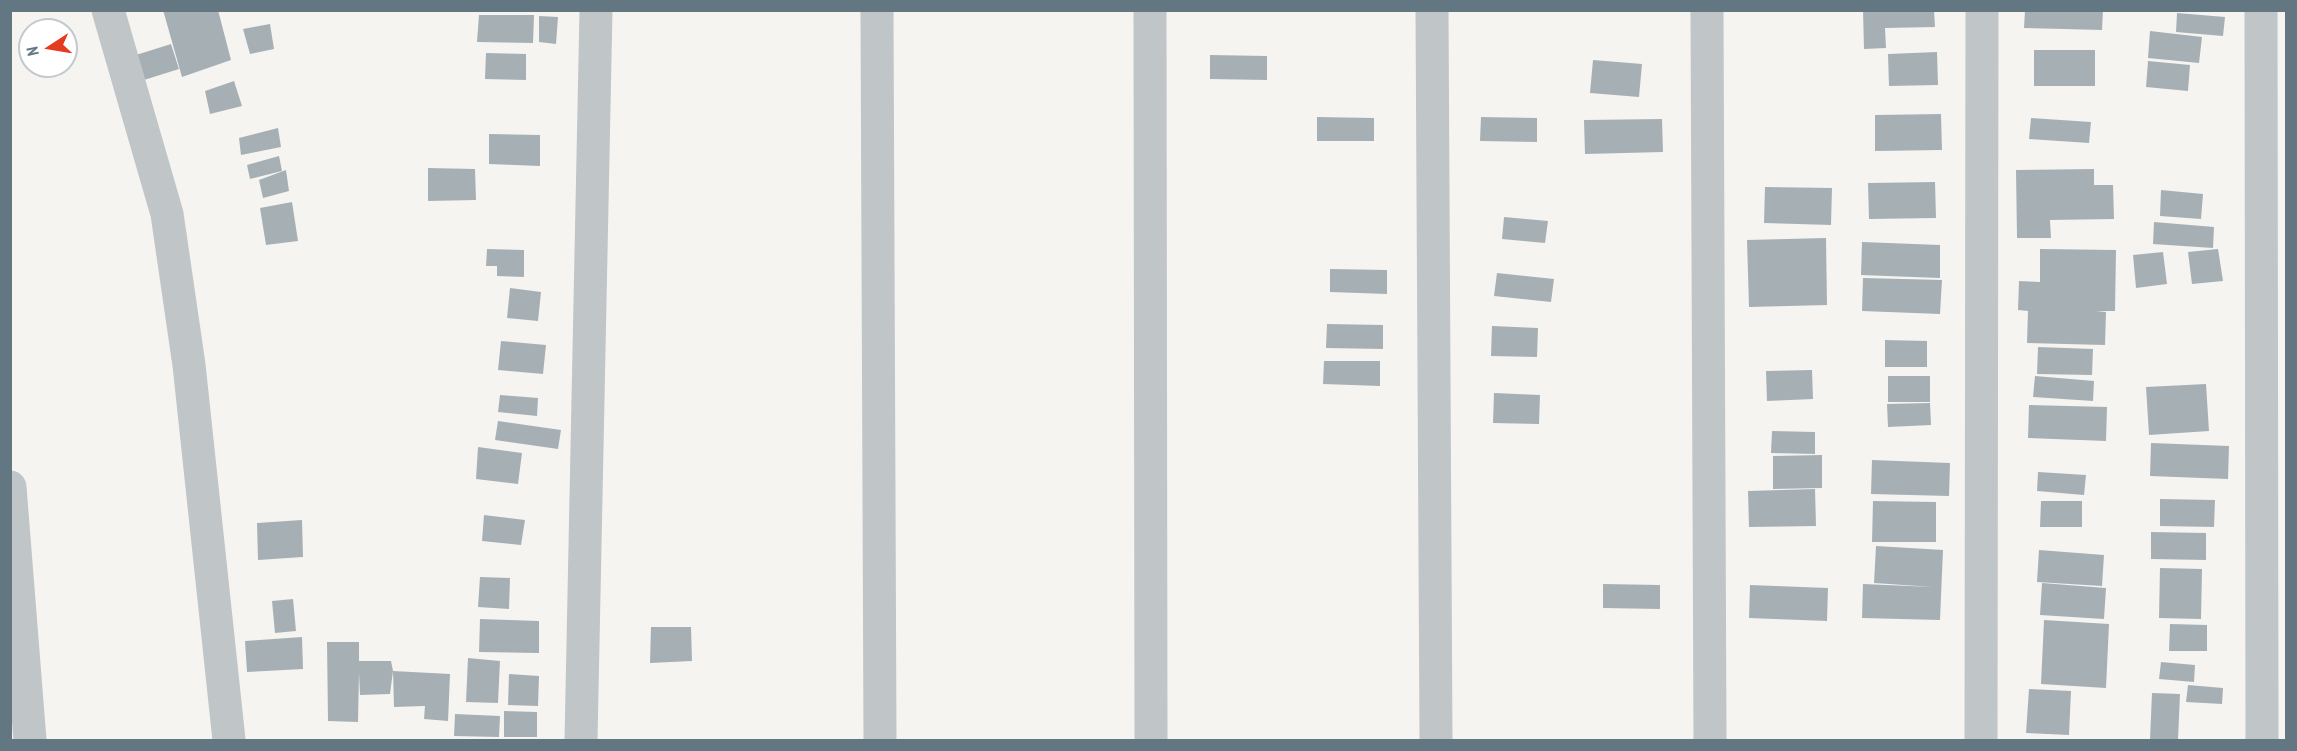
<!DOCTYPE html>
<style>
body{margin:0}
#map{position:relative;width:2297px;height:751px;overflow:hidden;background:#f5f4f1;font-family:"PT Sans Narrow",sans-serif}
canvas{display:block}
.frame{position:absolute;inset:0;border:12px solid #637782;pointer-events:none}
.north{position:absolute;left:18px;top:18px;width:60px;height:60px;box-sizing:border-box;background:#fff;border:2px solid #c1c9cd;border-radius:50%;rotate:258deg;font-size:16px;font-weight:700;line-height:24px;text-align:center;color:#637782}
.north::after{content:'';display:block;margin:auto;width:21px;height:27px;background:#e43b21;clip-path:polygon(50% 0,100% 100%,50% 72%,0 100%)}
</style>
<div id="map">
<canvas width="2297" height="751"></canvas>
<div class="frame"></div>
<div class="north">N</div>
</div>
<script>
const c = document.querySelector('canvas').getContext('2d');
c.lineJoin = 'round';
function fillPath(path, color) {
  c.fillStyle = color;
  c.fill(path, 'evenodd');
}
function poly(rows) {
  const path = new Path2D();
  for (const r of rows) {
    path.moveTo(r[0], r[1]);
    for (let i = 2; i < r.length; i += 2) path.lineTo(r[i], r[i + 1]);
  }
  return path;
}
function strokePath(path, color, width, dash) {
  c.strokeStyle = color;
  c.lineWidth = width;
  c.lineCap = dash ? 'butt' : 'round';
  c.setLineDash(dash || []);
  c.stroke(path);
}
fillPath(poly([
 [163,10,218,10,231,60,182,77],
 [1863,10,1934,10,1935,27,1885,28,1886,48,1864,49],
 [2025,10,2103,10,2102,30,2024,28],
 [2177,13,2225,17,2223,36,2176,32],
 [479,15,534,15,533,43,477,42],
 [539,16,558,17,556,44,539,42],
 [270,24,274,49,250,54,243,29],
 [2150,31,2202,37,2199,63,2148,58],
 [171,44,179,69,144,80,136,55],
 [2034,50,2095,50,2095,86,2034,86],
 [1937,52,1938,85,1889,86,1888,54],
 [486,53,526,54,526,80,485,79],
 [1210,55,1267,56,1267,80,1210,79],
 [1593,60,1642,64,1639,97,1590,93],
 [2148,61,2190,65,2188,91,2146,87],
 [234,81,242,106,210,114,205,91],
 [1941,114,1942,150,1875,151,1875,115],
 [1317,117,1374,118,1374,141,1317,141],
 [1481,117,1537,118,1537,142,1480,141],
 [2031,118,2091,122,2089,143,2029,139],
 [1662,119,1663,152,1585,154,1584,120],
 [278,128,281,147,241,155,239,138],
 [489,134,540,135,540,166,489,164],
 [279,156,282,171,250,179,247,165],
 [428,168,475,169,476,200,428,201],
 [2094,169,2094,185,2113,185,2114,219,2050,220,2051,238,2017,238,2016,170],
 [286,170,289,191,263,198,259,180],
 [1935,182,1936,218,1869,219,1868,183],
 [1765,187,1832,188,1831,225,1764,223],
 [2161,190,2203,194,2201,219,2160,216],
 [292,202,298,241,266,245,260,208],
 [1504,217,1548,221,1545,243,1502,239],
 [2154,222,2214,227,2213,248,2153,244],
 [1826,238,1827,305,1749,307,1747,240],
 [1862,242,1940,245,1940,278,1861,275],
 [487,249,524,250,524,277,497,276,497,266,486,266],
 [2040,249,2116,250,2115,311,2096,311,2106,312,2105,345,2027,343,2028,311,2018,310,2019,281,2040,282],
 [2218,249,2223,281,2192,284,2188,252],
 [2163,252,2167,284,2136,288,2133,255],
 [1330,269,1387,270,1387,294,1330,292],
 [1497,273,1554,279,1551,302,1494,296],
 [1863,278,1942,280,1940,314,1862,311],
 [510,288,541,292,538,321,507,318],
 [1327,324,1383,325,1383,349,1326,348],
 [1492,326,1538,328,1537,357,1491,356],
 [1885,340,1927,341,1927,367,1885,367],
 [501,341,546,345,543,374,498,370],
 [2038,347,2093,349,2092,375,2037,374],
 [1324,361,1380,361,1380,386,1323,384],
 [1812,370,1813,399,1767,401,1766,371],
 [1888,376,1930,376,1930,402,1888,402],
 [2035,376,2094,381,2093,401,2033,397],
 [2206,384,2209,431,2149,435,2146,387],
 [1494,393,1540,395,1539,424,1493,423],
 [500,395,538,398,537,416,498,412],
 [1930,403,1931,425,1888,427,1887,404],
 [2029,405,2107,407,2106,441,2028,438],
 [498,421,561,430,558,449,495,440],
 [1772,431,1815,432,1815,454,1771,453],
 [2151,443,2229,446,2228,479,2150,476],
 [478,447,522,453,518,484,476,479],
 [1822,455,1822,488,1773,489,1773,456],
 [1872,460,1950,463,1949,496,1871,494],
 [2038,472,2086,475,2084,495,2037,491],
 [1815,489,1816,526,1749,527,1748,491],
 [2160,499,2215,500,2214,527,2160,526],
 [1873,501,1936,502,1936,542,1872,542],
 [2041,501,2082,501,2082,527,2040,527],
 [484,515,525,520,521,545,482,541],
 [302,520,303,557,258,560,257,523],
 [2151,532,2206,533,2206,560,2151,559],
 [1876,546,1943,550,1940,620,1862,618,1863,584,1933,587,1874,583],
 [2039,550,2104,555,2102,586,2037,582],
 [2160,568,2202,569,2201,619,2159,618],
 [480,577,510,578,509,609,478,607],
 [2042,583,2106,588,2104,619,2040,615],
 [1603,584,1660,585,1660,609,1603,608],
 [1750,585,1828,588,1827,621,1749,618],
 [293,599,296,631,275,633,272,601],
 [480,619,539,621,539,653,479,652],
 [2044,620,2109,624,2106,688,2041,684],
 [2170,624,2207,625,2207,651,2169,651],
 [651,627,691,627,692,661,650,663],
 [302,637,303,669,247,672,245,641],
 [327,642,359,642,359,661,391,661,393,671,390,694,360,695,359,673,358,722,328,721],
 [468,658,500,661,498,703,466,702],
 [2161,662,2195,665,2194,682,2159,679],
 [393,671,450,674,448,721,424,719,425,706,394,707],
 [509,674,539,676,538,706,508,705],
 [2188,685,2223,688,2222,704,2186,702],
 [2029,689,2071,691,2069,735,2026,733],
 [2152,693,2180,694,2178,740,2150,740],
 [504,711,537,712,537,737,504,737],
 [455,714,500,716,499,737,454,736]
]), '#a6b0b4');
strokePath(poly([
 [108,10,167,214,189,365,229,740],
 [877,10,880,740],
 [1150,10,1151,740],
 [1432,10,1436,740],
 [1707,10,1710,740],
 [2261,10,2262,740],
 [10,487,30,740],
 [581,740,596,10],
 [1981,740,1982,10]
]), '#c0c5c7', 33);
</script>
